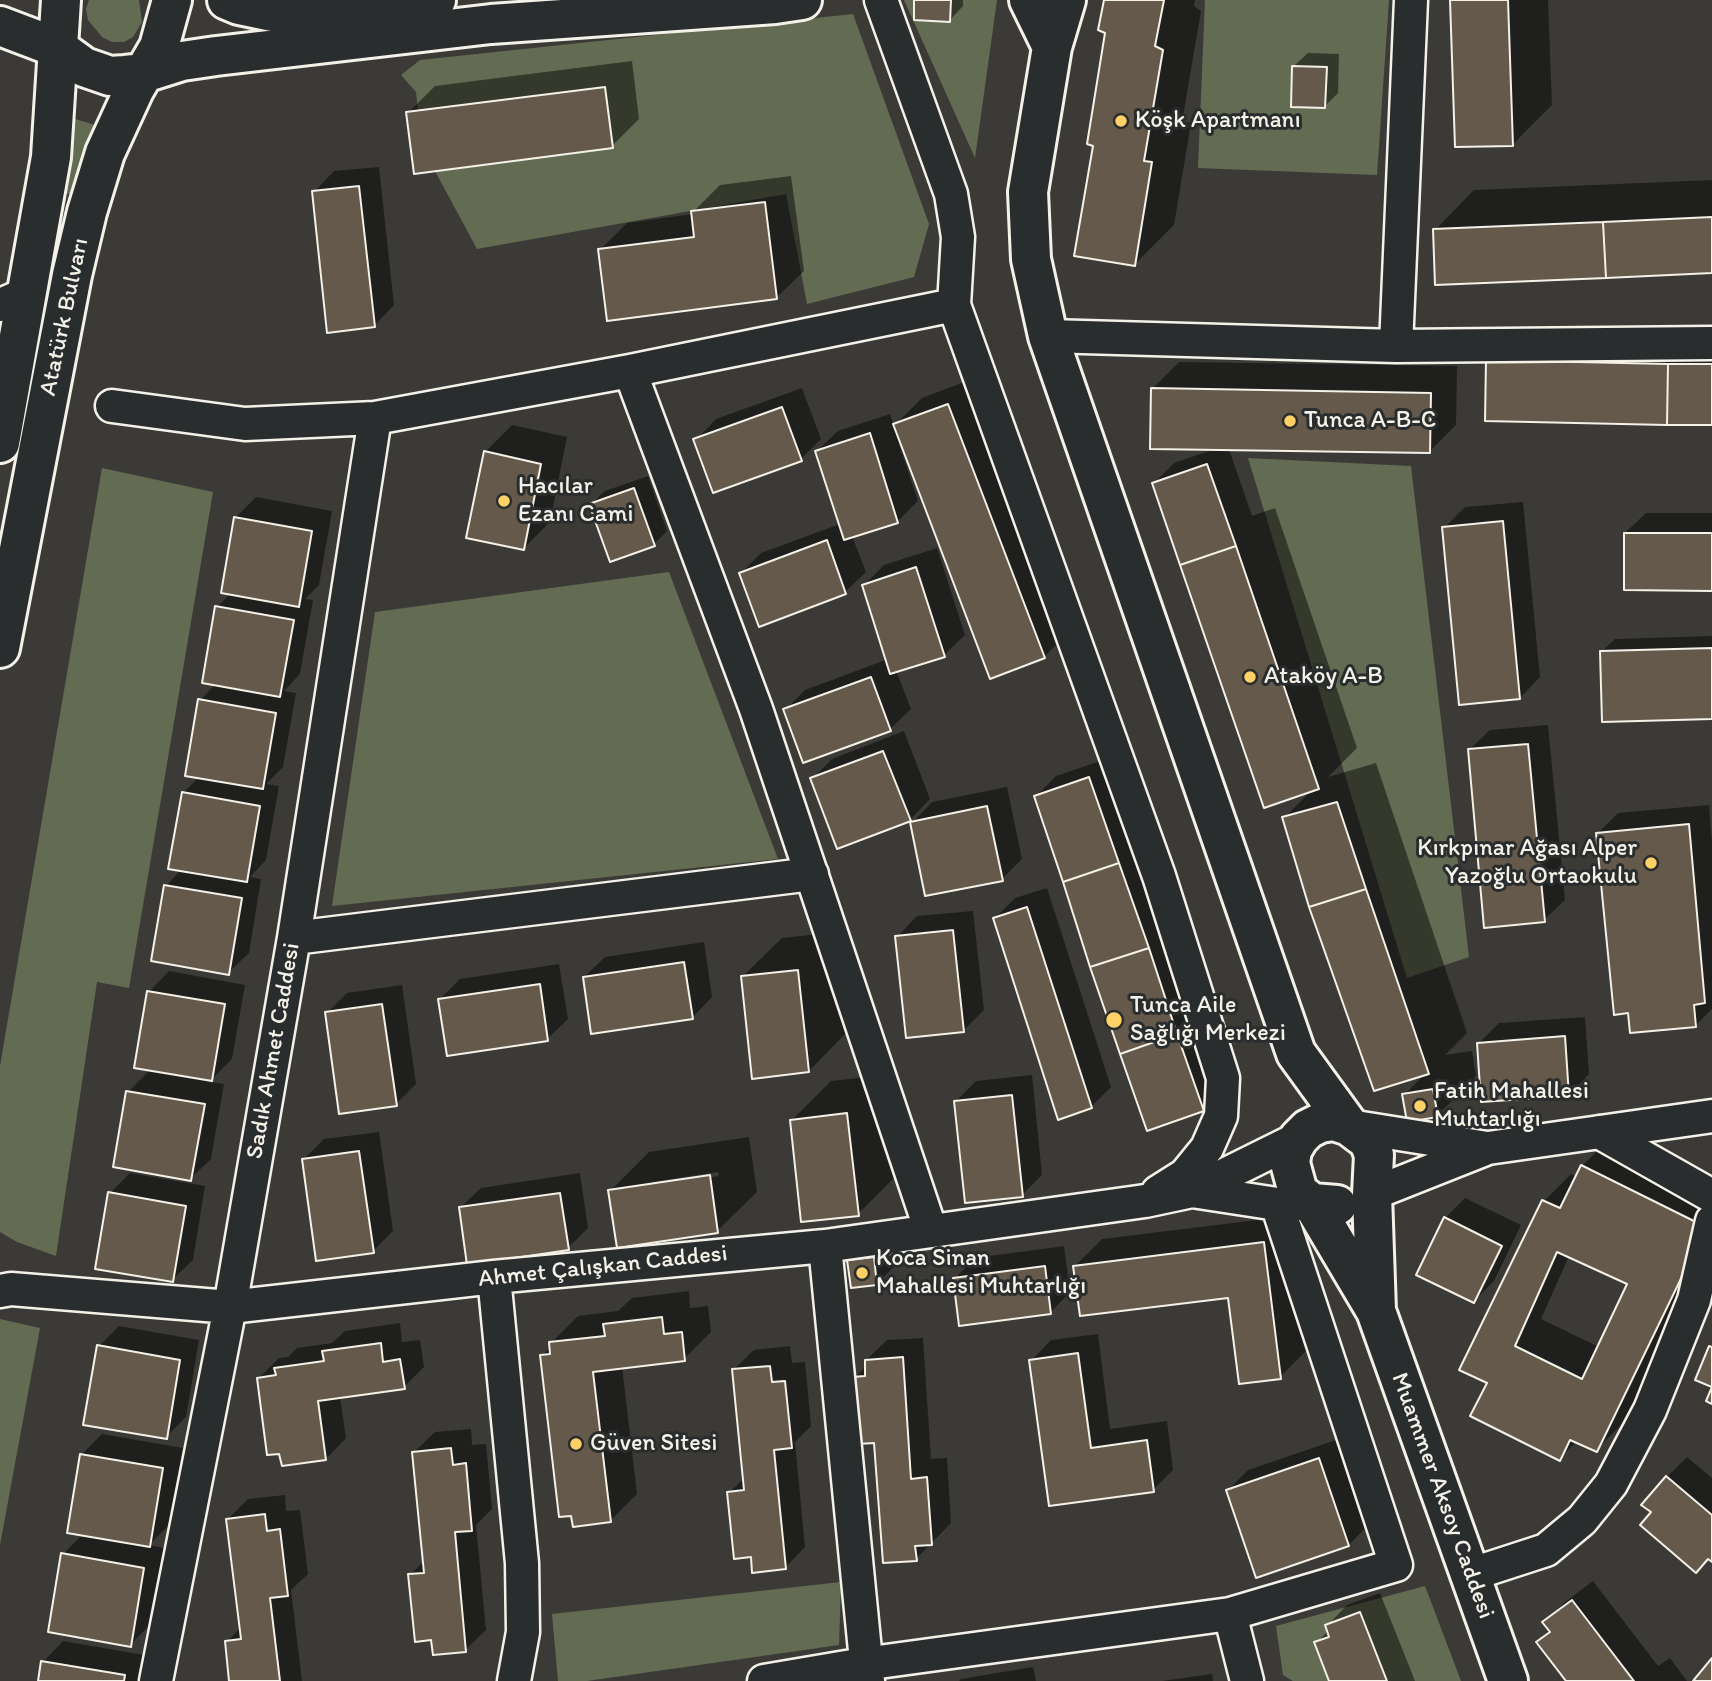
<!DOCTYPE html>
<meta charset="utf-8">
<style>
body{margin:0}
canvas{display:block;background:#3b3a37}
</style>
<canvas width="1712" height="1681"></canvas>
<script>
const c = document.querySelector('canvas').getContext('2d');
c.lineJoin = 'round';
function fillPath(path, color) {
  c.fillStyle = color;
  c.fill(path, 'evenodd');
}
function poly(rows) {
  const path = new Path2D();
  for (const r of rows) {
    path.moveTo(r[0], r[1]);
    for (let i = 2; i < r.length; i += 2) path.lineTo(r[i], r[i + 1]);
  }
  return path;
}
function strokePath(path, color, width, dash) {
  c.strokeStyle = color;
  c.lineWidth = width;
  c.lineCap = dash ? 'butt' : 'round';
  c.setLineDash(dash || []);
  c.stroke(path);
}
function drawText(font, color, halo, rows, align = 'center') {
  c.font = font + ' Itim,sans-serif';
  c.lineWidth = 6;
  c.setLineDash([]);
  c.textBaseline = 'middle';
  c.strokeStyle = halo;
  c.fillStyle = color;
  for (const [text, x, y, turn = 0] of rows) {
    c.save();
    c.translate(x, y);
    c.rotate((+turn || 0) * Math.PI / 180);
    c.textAlign = isNaN(turn) ? turn : align;
    if (halo) c.strokeText(text, 0, 0);
    c.fillText(text, 0, 0);
    c.restore();
  }
}
fillPath(poly([
 [89,0,139,0,142,22,133,37,124,42,112,42,102,37,88,20,86,9],
 [904,0,997,0,975,158],
 [1205,0,1389,0,1377,175,1198,168],
 [853,14,929,224,914,277,807,304,786,194,477,249,435,171,613,148,605,87,418,111,416,92,401,75,420,60],
 [72,118,95,125,82,154,70,194,64,194],
 [1248,458,1411,466,1469,957,1407,978],
 [102,468,213,492,129,988,97,982,56,1256,17,1242,0,1232,0,1066],
 [669,572,778,859,332,906,375,612],
 [0,1319,40,1328,0,1545],
 [841,1582,839,1645,587,1681,558,1681,552,1614],
 [1425,1586,1461,1681,1293,1681,1283,1675,1276,1626]
]), '#636c52');
fillPath(poly([
 [916,0,963,0,963,6,950,20],
 [1106,0,1195,0,1194,6,1201,11,1182,122,1191,123,1174,225,1134,265,1095,145,1107,32],
 [1452,0,1548,0,1552,105,1513,144],
 [1308,53,1339,54,1338,93,1325,106,1294,66],
 [632,61,639,119,612,146,408,113,435,86],
 [379,167,394,305,374,326,314,192,334,171],
 [791,176,804,271,776,298,600,250,627,223,693,214,693,212,720,185],
 [1712,180,1712,271,1435,230,1474,190],
 [1712,344,1712,423,1487,360],
 [1179,362,1457,366,1456,425,1429,452,1229,449,1252,516,1275,508,1357,748,1328,777,1376,763,1467,1033,1445,1055,1472,1051,1476,1076,1437,1116,1404,1095,1426,1073,1284,818,1313,789,1154,483,1174,463,1215,449,1152,389],
 [975,378,1071,630,1044,657,902,443,899,444,918,501,897,522,852,536,866,572,845,592,760,624,741,573,761,553,840,524,817,451,838,431,890,414,894,426,922,398],
 [802,388,821,439,801,459,696,440,716,419],
 [512,425,567,437,550,522,523,549,485,452],
 [648,476,667,531,654,544,591,504,605,491],
 [256,497,332,511,319,585,305,599,313,600,300,674,284,691,296,693,283,767,266,784,279,786,266,860,250,877,261,879,249,953,228,973,166,886,182,869,183,793,200,776,200,700,216,684,217,607,231,593,236,517],
 [1523,502,1540,677,1520,698,1444,528,1465,507],
 [1646,513,1712,513,1712,589,1625,533],
 [937,548,965,635,944,655,896,670,911,709,890,729,804,761,785,710,805,690,888,659,864,585,884,565],
 [1712,636,1712,717,1601,652,1615,639],
 [1548,725,1565,900,1544,920,1469,750,1490,730],
 [904,731,930,799,910,820,812,779,832,759],
 [1109,758,1224,1089,1204,1109,1148,1128,1036,796,1056,776],
 [1007,787,1022,859,1002,879,912,823,932,802],
 [1709,805,1712,842,1712,1009,1695,1026,1598,833,1618,813],
 [1047,888,1111,1087,1091,1107,995,918,1015,898],
 [973,911,984,1010,963,1031,897,937,917,916],
 [837,932,848,1031,809,1071,742,977,782,938],
 [704,942,712,997,692,1018,584,977,605,957],
 [559,964,568,1019,547,1039,440,999,460,979],
 [169,971,245,985,232,1059,209,1082,224,1084,211,1159,190,1179,128,1092,151,1069,149,992],
 [402,985,416,1084,396,1104,327,1013,347,993],
 [1585,1017,1589,1074,1569,1095,1479,1043,1499,1023],
 [886,1075,897,1175,858,1214,792,1120,831,1081],
 [1032,1075,1042,1175,1022,1195,956,1101,976,1081],
 [379,1132,393,1231,373,1251,304,1159,324,1139],
 [749,1137,757,1192,717,1231,610,1191,649,1152],
 [718,1172,719,1176,652,1186,652,1182],
 [1609,1139,1712,1190,1712,1241,1623,1423,1596,1450,1577,1441,1560,1458,1489,1383,1544,1201,1571,1174,1577,1177,1582,1166],
 [1569,1256,1629,1283,1599,1347,1541,1319],
 [130,1173,205,1186,193,1260,172,1280,110,1193],
 [580,1173,588,1228,568,1248,460,1208,481,1188],
 [1465,1198,1521,1225,1494,1281,1474,1301,1445,1218],
 [1290,1216,1307,1350,1280,1377,1230,1296,1075,1266,1102,1239],
 [888,1221,916,1244,877,1284,849,1261],
 [1064,1246,1070,1292,1050,1313,955,1278,975,1258],
 [689,1291,690,1308,708,1306,711,1332,684,1359,622,1366,637,1494,610,1521,542,1356,551,1346,551,1343,578,1316,618,1311,632,1298],
 [400,1323,402,1342,420,1340,424,1367,404,1387,340,1396,346,1438,326,1459,258,1379,279,1358,288,1357,297,1348,332,1343,345,1331],
 [119,1326,199,1340,186,1417,166,1437,99,1346],
 [1098,1334,1110,1429,1167,1421,1173,1470,1153,1490,1050,1504,1031,1361,1051,1340],
 [923,1338,931,1459,947,1458,951,1523,916,1559,854,1378,867,1365,866,1360,887,1340],
 [790,1346,792,1363,805,1362,811,1426,795,1442,805,1547,785,1568,752,1556,729,1493,744,1478,733,1370,754,1350],
 [471,1429,472,1445,486,1444,492,1509,476,1525,486,1630,465,1650,433,1638,410,1575,425,1560,414,1452,435,1432],
 [102,1434,183,1448,169,1525,149,1545,164,1548,151,1624,130,1645,63,1554,83,1534,82,1454],
 [1339,1439,1369,1524,1349,1545,1228,1490,1248,1470],
 [1687,1457,1712,1478,1712,1560,1653,1512,1667,1477],
 [285,1495,286,1511,300,1510,308,1574,291,1590,302,1681,231,1681,227,1642,241,1627,228,1519,248,1499],
 [1593,1581,1658,1666,1670,1658,1687,1681,1568,1681,1539,1642,1551,1630,1545,1623,1565,1602],
 [1380,1593,1415,1681,1331,1681,1316,1643,1329,1630,1327,1626,1347,1605],
 [63,1641,144,1655,140,1681,40,1681,43,1662],
 [1033,1667,1036,1681,959,1681,961,1679],
 [1212,1674,1213,1681,1162,1681]
]), '#0007');
const building = poly([
 [914,0,951,0,950,22,914,20,914,0],
 [1104,0,1164,0,1155,46,1163,50,1144,161,1152,162,1135,266,1074,256,1093,146,1087,144,1105,33,1098,30,1104,0],
 [1450,0,1508,0,1513,146,1455,147,1450,0],
 [1292,66,1327,67,1325,108,1291,107,1292,66],
 [605,87,613,148,414,174,406,112,605,87],
 [359,186,375,327,327,333,312,191,359,186],
 [765,202,777,299,607,321,598,249,694,237,691,211,765,202],
 [1712,217,1712,273,1606,278,1603,222,1712,217],
 [1603,222,1606,278,1435,285,1433,229,1603,222],
 [1486,360,1668,364,1667,425,1485,421,1486,360],
 [1668,364,1712,364,1712,425,1667,425,1668,364],
 [1151,388,1431,393,1430,453,1150,449,1151,388],
 [948,404,1045,658,990,679,893,424,948,404],
 [782,407,802,461,713,493,693,439,782,407],
 [870,433,898,523,844,540,815,451,870,433],
 [484,451,541,464,524,550,466,538,484,451],
 [1207,464,1236,546,1180,565,1152,483,1207,464],
 [634,488,655,546,610,562,589,504,634,488],
 [234,517,312,531,299,607,221,593,234,517],
 [1503,521,1520,699,1459,705,1442,527,1503,521],
 [1624,533,1712,533,1712,591,1624,590,1624,533],
 [827,540,846,594,759,627,739,573,827,540],
 [1236,546,1319,789,1264,808,1180,565,1236,546],
 [916,567,945,657,890,674,862,585,916,567],
 [215,606,294,620,280,697,202,683,215,606],
 [1712,648,1712,719,1602,722,1600,651,1712,648],
 [871,677,891,731,803,763,783,709,871,677],
 [198,699,276,713,263,789,185,776,198,699],
 [1528,744,1545,922,1484,928,1468,749,1528,744],
 [883,751,911,821,837,849,810,778,883,751],
 [1089,777,1119,863,1063,882,1034,796,1089,777],
 [182,792,260,806,247,882,168,869,182,792],
 [1337,802,1366,889,1309,907,1282,817,1337,802],
 [987,806,1003,881,925,896,910,822,987,806],
 [1689,824,1705,1003,1694,1005,1696,1027,1630,1033,1628,1013,1614,1015,1596,833,1689,824],
 [1119,863,1149,948,1090,967,1063,882,1119,863],
 [164,885,242,898,229,975,151,961,164,885],
 [1366,889,1429,1074,1374,1091,1309,907,1366,889],
 [1027,907,1092,1108,1058,1120,993,918,1027,907],
 [953,930,964,1032,906,1038,895,936,953,930],
 [1149,948,1177,1034,1120,1054,1090,967,1149,948],
 [684,962,693,1019,591,1034,583,977,684,962],
 [798,970,809,1072,752,1079,741,976,798,970],
 [540,984,548,1041,447,1056,438,999,540,984],
 [147,991,225,1004,212,1081,134,1068,147,991],
 [382,1004,397,1106,339,1114,325,1012,382,1004],
 [1177,1034,1204,1111,1147,1131,1120,1054,1177,1034],
 [1565,1036,1569,1096,1481,1102,1477,1043,1565,1036],
 [1433,1089,1438,1117,1407,1122,1402,1094,1433,1089],
 [126,1091,205,1104,191,1181,113,1167,126,1091],
 [1012,1095,1023,1197,965,1203,954,1101,1012,1095],
 [847,1113,859,1216,801,1222,790,1120,847,1113],
 [359,1151,374,1253,316,1261,302,1159,359,1151],
 [1581,1165,1706,1227,1597,1452,1570,1440,1560,1461,1470,1416,1487,1383,1459,1370,1542,1200,1560,1208,1581,1165],
 [1557,1252,1627,1284,1582,1379,1515,1346,1557,1252],
 [710,1175,718,1233,617,1248,608,1190,710,1175],
 [108,1192,186,1206,173,1282,95,1269,108,1192],
 [560,1193,569,1250,467,1265,459,1207,560,1193],
 [1444,1217,1502,1246,1474,1303,1416,1275,1444,1217],
 [1264,1242,1281,1379,1239,1384,1228,1298,1080,1316,1073,1266,1264,1242],
 [874,1257,877,1285,851,1288,847,1260,874,1257],
 [1045,1266,1051,1314,959,1326,953,1278,1045,1266],
 [662,1317,664,1334,682,1332,685,1361,593,1372,611,1522,573,1527,571,1516,559,1517,540,1355,550,1354,549,1342,605,1336,603,1324,662,1317],
 [381,1343,383,1362,400,1359,405,1389,318,1401,326,1460,282,1466,279,1454,267,1455,257,1378,276,1375,274,1368,324,1361,322,1351,381,1343],
 [97,1345,180,1360,167,1439,83,1425,97,1345],
 [1709,1346,1712,1347,1712,1404,1706,1401,1712,1387,1695,1380,1709,1346],
 [1078,1353,1091,1448,1147,1440,1154,1492,1049,1506,1029,1360,1078,1353],
 [903,1357,911,1479,927,1477,932,1545,915,1546,917,1561,883,1563,874,1443,857,1444,852,1377,865,1376,865,1360,903,1357],
 [770,1366,772,1382,785,1381,792,1448,774,1450,786,1569,752,1573,751,1557,734,1559,727,1492,744,1490,732,1369,770,1366],
 [451,1448,453,1465,466,1463,472,1531,455,1532,466,1652,433,1655,431,1640,415,1642,408,1574,424,1573,412,1452,451,1448],
 [80,1454,163,1468,150,1547,67,1533,80,1454],
 [1319,1458,1349,1546,1256,1578,1226,1490,1319,1458],
 [1666,1476,1712,1515,1712,1562,1708,1559,1696,1573,1640,1525,1651,1512,1641,1505,1666,1476],
 [265,1514,267,1531,280,1529,288,1596,270,1598,280,1681,229,1681,225,1641,241,1639,226,1519,265,1514],
 [61,1553,144,1568,131,1647,48,1632,61,1553],
 [1572,1600,1634,1681,1566,1681,1536,1642,1550,1632,1542,1622,1572,1600],
 [1360,1612,1387,1681,1329,1681,1314,1642,1329,1637,1325,1625,1360,1612],
 [1712,1658,1712,1681,1693,1681,1712,1658],
 [41,1661,125,1675,124,1681,38,1681,41,1661]
]);
fillPath(building, '#64594b');
strokePath(building, '#f4f1e8', 2);
const minor = poly([
 [881,0,951,194,958,237,954,305,1159,876,1223,1078,1221,1116,1207,1148,1185,1175,1158,1192],
 [0,305,26,294],
 [1048,336,1396,346,1712,343],
 [1396,346,1411,0],
 [630,371,756,709,931,1231],
 [112,406,245,424,375,418,630,371,954,305],
 [294,938,812,874],
 [1349,1126,1487,1148],
 [1599,1132,1712,1196],
 [1192,1191,1277,1204,1298,1204],
 [1372,1194,1488,1148,1712,1116],
 [825,1246,868,1681],
 [494,1277,522,1563,523,1632,514,1681],
 [0,1291,11,1289,230,1307,494,1277,825,1246,1145,1201,1192,1191,1299,1138],
 [1469,1575,1546,1550,1582,1520,1611,1484,1650,1410,1694,1300,1712,1221],
 [1230,1614,1247,1681],
 [156,1681,230,1307,294,938,375,418],
 [764,1681,864,1664,1230,1614,1396,1565,1277,1204]
]);
const major = poly([
 [227,0,239,5,277,13,307,15,436,0],
 [1029,0,1052,47],
 [1066,0,1052,47,1028,192,1031,259,1048,336,1296,1053,1349,1126,1369,1141,1374,1155,1372,1194,1376,1311],
 [0,26,58,48,84,67,110,76,125,75,144,73,182,61,216,56,491,24,775,4,802,0],
 [0,443,51,157,61,0],
 [0,648,72,275,87,212,105,153,134,90,159,47,172,0],
 [1312,1203,1376,1311,1508,1681],
 [1337,1205,1312,1203,1298,1192,1290,1163,1292,1150,1299,1138,1308,1129,1320,1123,1334,1121,1349,1126]
]);
strokePath(minor, '#f4f1e8', 37);
strokePath(major, '#f4f1e8', 44);
strokePath(minor, '#2a2d2e', 32);
strokePath(major, '#2a2d2e', 38);
for (const [x, y, r, color] of [
 [1121,121,7,"#ffd166"],
 [1290,421,7,"#ffd166"],
 [504,501,7,"#ffd166"],
 [1250,677,7,"#ffd166"],
 [1651,863,7,"#ffd166"],
 [1114,1020,9,"#ffd166"],
 [1420,1106,7,"#ffd166"],
 [862,1273,7,"#ffd166"],
 [576,1444,7,"#ffd166"]
]) {
  const dot = new Path2D();
  dot.arc(x, y, r, 0, 2 * Math.PI);
  c.fillStyle = color;
  c.fill(dot);
  strokePath(dot, '#2a2d2e', 2.5);
}
drawText('24px', '#f4f1e8', '#2a2d2e', [
 ["Köşk Apartmanı",1135,121],
 ["Tunca A-B-C",1304,421],
 ["Hacılar",518,487],
 ["Ezanı Cami",518,515],
 ["Ataköy A-B",1264,677],
 ["Kırkpınar Ağası Alper",1637,849,"right"],
 ["Yazoğlu Ortaokulu",1637,877,"right"],
 ["Tunca Aile",1130,1006],
 ["Sağlığı Merkezi",1130,1034],
 ["Fatih Mahallesi",1434,1092],
 ["Muhtarlığı",1434,1120],
 ["Koca Sinan",876,1259],
 ["Mahallesi Muhtarlığı",876,1287],
 ["Güven Sitesi",590,1444]
], 'left');
drawText('24px', '#f4f1e8', '#2a2d2e', [
 ["Atatürk Bulvarı",65,317,-78],
 ["Sadık Ahmet Caddesi",274,1051,-80],
 ["Ahmet Çalışkan Caddesi",603,1267,-6],
 ["Muammer Aksoy Caddesi",1442,1496,70]
]);
</script>
